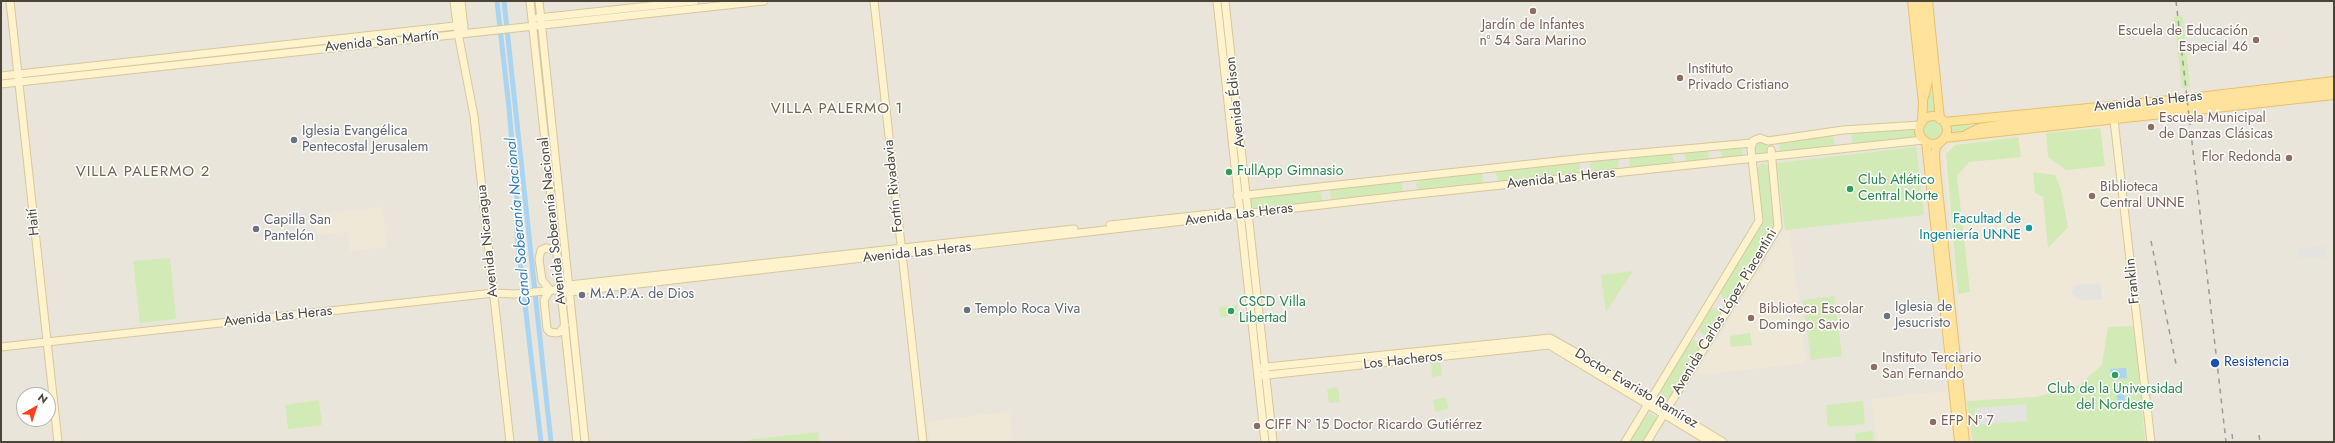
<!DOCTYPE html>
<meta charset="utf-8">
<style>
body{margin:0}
#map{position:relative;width:2335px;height:443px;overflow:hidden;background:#f6f3ec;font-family:Jost,sans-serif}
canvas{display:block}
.frame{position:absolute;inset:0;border:2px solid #4b4439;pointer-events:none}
.north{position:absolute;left:16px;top:387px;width:40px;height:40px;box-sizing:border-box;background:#fff;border:1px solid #b7b4b0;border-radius:50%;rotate:39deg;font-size:11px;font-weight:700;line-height:16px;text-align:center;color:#4b4439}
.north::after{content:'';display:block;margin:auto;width:14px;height:18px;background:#fc3f1d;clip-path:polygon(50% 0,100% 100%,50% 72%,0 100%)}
</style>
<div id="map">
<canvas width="2335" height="443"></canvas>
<div class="frame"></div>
<div class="north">N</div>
</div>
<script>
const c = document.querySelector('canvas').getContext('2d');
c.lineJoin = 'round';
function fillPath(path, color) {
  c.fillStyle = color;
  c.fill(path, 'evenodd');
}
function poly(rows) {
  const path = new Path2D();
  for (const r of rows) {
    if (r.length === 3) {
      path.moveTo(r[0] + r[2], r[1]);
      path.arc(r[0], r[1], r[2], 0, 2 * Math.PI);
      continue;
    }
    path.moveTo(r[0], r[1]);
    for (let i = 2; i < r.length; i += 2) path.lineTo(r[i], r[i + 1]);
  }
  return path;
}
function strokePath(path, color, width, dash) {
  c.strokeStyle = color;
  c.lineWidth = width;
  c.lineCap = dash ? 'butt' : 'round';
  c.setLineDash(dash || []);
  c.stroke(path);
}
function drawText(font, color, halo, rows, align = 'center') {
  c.font = font + ' Jost,sans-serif';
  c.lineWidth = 3;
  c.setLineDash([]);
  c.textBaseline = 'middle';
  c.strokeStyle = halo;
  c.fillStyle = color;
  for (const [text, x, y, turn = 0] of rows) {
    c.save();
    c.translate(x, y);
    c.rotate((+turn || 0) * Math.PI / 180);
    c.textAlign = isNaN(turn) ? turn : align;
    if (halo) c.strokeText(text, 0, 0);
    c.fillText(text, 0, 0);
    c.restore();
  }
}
fillPath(poly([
 [1,1,2334,1,2334,442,1,442],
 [24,395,48,395,48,419,24,419]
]), '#eae5da');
fillPath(poly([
 [2107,125,2111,128,2134,326,2108,327,2102,365,2080,385,2037,397,1967,401,1943,153,1950,144],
 [382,207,387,247,350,251,348,232,317,235,314,214],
 [1785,230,1789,230,1806,363,1695,375],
 [1949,391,1953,442,1877,442,1871,399],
 [1009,412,1013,442,930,442,928,424,930,421]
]), '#efe8d6');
fillPath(poly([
 [2181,15,2183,18,2190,87,2182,88,2174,17],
 [281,48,280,50,202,59,201,57],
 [1929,87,1936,100,1937,111,1926,112,1925,101],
 [1932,130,12],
 [1962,124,1974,127,1961,133,1951,133,1950,125],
 [1915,126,1916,139,1856,145,1852,142,1851,135,1854,132],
 [2100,128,2105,166,2066,170,2048,157,2046,133],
 [1833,136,1835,146,1780,152,1779,142],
 [2018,137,2021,157,1969,162,1957,176,1970,292,1958,294,1946,154,1955,145],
 [1761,149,6],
 [1742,146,1743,157,1722,159,1720,148],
 [1916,147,1924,215,1785,230,1777,163],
 [1708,149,1709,160,1686,162,1684,152],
 [1672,152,1674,163,1630,168,1629,157],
 [1616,159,1619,161,1617,170,1594,172,1591,170,1590,164,1593,161],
 [1575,162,1580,164,1580,170,1578,174,1501,182,1497,179,1496,173,1499,169],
 [1764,163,1769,167,1774,229,1733,298,1726,300,1722,297,1720,292,1762,222,1757,171,1759,165],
 [2033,172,2055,175,2061,189,2068,227,2048,248,2043,197,2035,193],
 [1482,173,1483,184,1422,192,1417,190,1416,183,1419,180],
 [1402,182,1403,192,1331,199,1330,189],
 [1321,191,1322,201,1250,209,1249,199],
 [170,258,176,319,140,323,133,261],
 [1633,271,1606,312,1601,275],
 [1834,296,1842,356,1811,360,1803,300],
 [1237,305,1238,315,1220,317,1219,307],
 [1714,308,1720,312,1720,316,1711,333,1704,335,1700,331,1699,327,1709,310],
 [2134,326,2145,442,1973,442,1967,401,2037,397,2080,385,2102,365,2108,327],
 [1750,333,1752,345,1731,347,1730,336],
 [1695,340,1700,347,1672,390,1673,393,1666,399,1660,392,1690,342],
 [1440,362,1442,375,1432,377,1431,363],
 [1338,387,1340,402,1329,403,1327,389],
 [1446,397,1449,409,1435,412,1433,400],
 [319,400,322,425,288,429,285,405],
 [1863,401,1865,424,1828,427,1826,405],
 [1650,413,1656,417,1657,421,1644,442,1629,442,1646,415],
 [1873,431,1874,442,1856,442,1855,433],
 [818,432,819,442,749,442,748,440]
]), '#d2eab5');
fillPath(poly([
 [2325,245,2327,257,2299,259,2298,248],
 [2100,283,2103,299,2081,301,2072,294,2072,290,2076,285],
 [2026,404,2027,421,1976,425,1975,408]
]), '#e5e3e0');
fillPath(poly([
 [2126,368,2127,378,2111,379,2110,369],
 [2123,389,2126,406,2118,407,2116,390]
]), '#a9d4f2');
strokePath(poly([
 [497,1,509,108,518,212,517,235,541,442],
 [504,1,551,442]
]), '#a9d4f2', 5);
const secondary = poly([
 [10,1,58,442],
 [454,1,458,33,474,116,510,442],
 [461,1,464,29],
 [530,1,577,442],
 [539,1,585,442],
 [874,1,923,442],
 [1217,1,1265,442],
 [1225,1,1273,442],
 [538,18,695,1],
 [1,76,464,25],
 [1,84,764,1],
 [2114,120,2151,442],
 [1237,196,1585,158,1752,143],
 [1110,225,1238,211],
 [557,251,546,248,541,250,539,259,542,280,550,290,544,300,547,329,550,332,557,333,560,332,565,325],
 [555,290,560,286,1074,229],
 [1,347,494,293,514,294,555,290,569,292,1408,195,1924,140],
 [1257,368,1550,338,1582,356,1723,442],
 [1258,376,1549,345,1710,442],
 [1625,442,1759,221,1751,149,1753,141,1760,138,1768,141,1843,130,1920,125],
 [1647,442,1778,227,1771,150]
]);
const primary = poly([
 [1912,1,1923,103,1922,122],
 [1920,1,1928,81,1924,97],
 [1928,1,1940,119],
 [1933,130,14],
 [1944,122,2181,99,2334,81],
 [1967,134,1979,128,2019,122,2334,88],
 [1944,138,2334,95],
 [1942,140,1936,147,1935,154,1936,171,1965,442],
 [1926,142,1959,441]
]);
strokePath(secondary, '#d6c79b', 9);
strokePath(primary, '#e6c16a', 10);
strokePath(secondary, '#fff3cd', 7);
strokePath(primary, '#ffe39c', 8);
strokePath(poly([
 [2176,1,2226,442],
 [2151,241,2176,364],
 [2232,434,2233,442],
 [2259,435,2260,442]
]), '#9a9a9a', 1.5, [5, 5]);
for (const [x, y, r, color] of [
 [1533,11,4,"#8d6e63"],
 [2256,40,4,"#8d6e63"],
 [1680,78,4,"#8d6e63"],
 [2151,127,4,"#8d6e63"],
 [294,140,4,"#6b7280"],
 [2289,158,4,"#8d6e63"],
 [1229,172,4,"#2e9e5b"],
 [1850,189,4,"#2e9e5b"],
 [2092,196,4,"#8d6e63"],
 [2029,228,4,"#0f9aa8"],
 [256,229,4,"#6b7280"],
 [582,295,4,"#6b7280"],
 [967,310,4,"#6b7280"],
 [1231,311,4,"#2e9e5b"],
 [1887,316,4,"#6b7280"],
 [1751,318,4,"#8d6e63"],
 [2215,363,5,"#1a4fb4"],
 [1874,367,4,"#8d6e63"],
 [2115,375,4,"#2e9e5b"],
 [1933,422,4,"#8d6e63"],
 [1257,426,4,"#8d6e63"]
]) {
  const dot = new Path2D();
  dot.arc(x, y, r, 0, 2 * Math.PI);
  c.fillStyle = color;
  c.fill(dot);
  strokePath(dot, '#fff', 1.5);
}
drawText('14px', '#785e54', '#fff', [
 ["Jardín de Infantes",1533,26,"center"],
 ["nº 54 Sara Marino",1533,42,"center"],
 ["Escuela de Educación",2248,32,"right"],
 ["Especial 46",2248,48,"right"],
 ["Instituto",1688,70],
 ["Privado Cristiano",1688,86],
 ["Escuela Municipal",2159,119],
 ["de Danzas Clásicas",2159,135],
 ["Flor Redonda",2281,158,"right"],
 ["Biblioteca",2100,188],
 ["Central UNNE",2100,204],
 ["Biblioteca Escolar",1759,310],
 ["Domingo Savio",1759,326],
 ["Instituto Terciario",1882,359],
 ["San Fernando",1882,375],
 ["EFP Nº 7",1941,422],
 ["CIFF Nº 15 Doctor Ricardo Gutiérrez",1265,426]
], 'left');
drawText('14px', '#4b4439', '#fff', [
 ["Avenida San Martín",382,42,-6],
 ["Avenida Édison",1236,102,-96],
 ["Avenida Las Heras",2148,102,-6],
 ["Avenida Las Heras",1561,179,-6],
 ["Fortín Rivadavia",894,186,-96],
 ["Avenida Las Heras",1239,215,-7],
 ["Avenida Soberanía Nacional",553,221,-96],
 ["Haití",34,222,-96],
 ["Avenida Nicaragua",488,241,-96],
 ["Avenida Las Heras",917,253,-6],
 ["Franklin",2133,281,-96],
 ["Avenida Carlos López Piacentini",1725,312,-59],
 ["Avenida Las Heras",278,317,-6],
 ["Los Hacheros",1403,361,-6],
 ["Doctor Evaristo Ramírez",1636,389,31]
]);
drawText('14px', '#5b616d', '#fff', [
 ["Iglesia Evangélica",302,132],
 ["Pentecostal Jerusalem",302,148],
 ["Capilla San",264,221],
 ["Pantelón",264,237],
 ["M.A.P.A. de Dios",590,295],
 ["Iglesia de",1895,308],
 ["Jesucristo",1895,324],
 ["Templo Roca Viva",975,310]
], 'left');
drawText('14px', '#27864d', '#fff', [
 ["FullApp Gimnasio",1237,172],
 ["Club Atlético",1858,181],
 ["Central Norte",1858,197],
 ["CSCD Villa",1239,303],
 ["Libertad",1239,319],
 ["Club de la Universidad",2115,390,"center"],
 ["del Nordeste",2115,406,"center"]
], 'left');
drawText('14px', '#0d838f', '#fff', [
 ["Facultad de",2021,220],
 ["Ingeniería UNNE",2021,236]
], 'right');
drawText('14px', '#164399', '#fff', [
 ["Resistencia",2224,363]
], 'left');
c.letterSpacing = '1px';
drawText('15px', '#6e6250', '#fff', [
 ["VILLA PALERMO 1",837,109],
 ["VILLA PALERMO 2",143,172]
]);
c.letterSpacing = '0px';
drawText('italic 15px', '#2e7ab2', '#fff', [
 ["Canal Soberanía Nacional",519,222,-95]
]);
</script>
